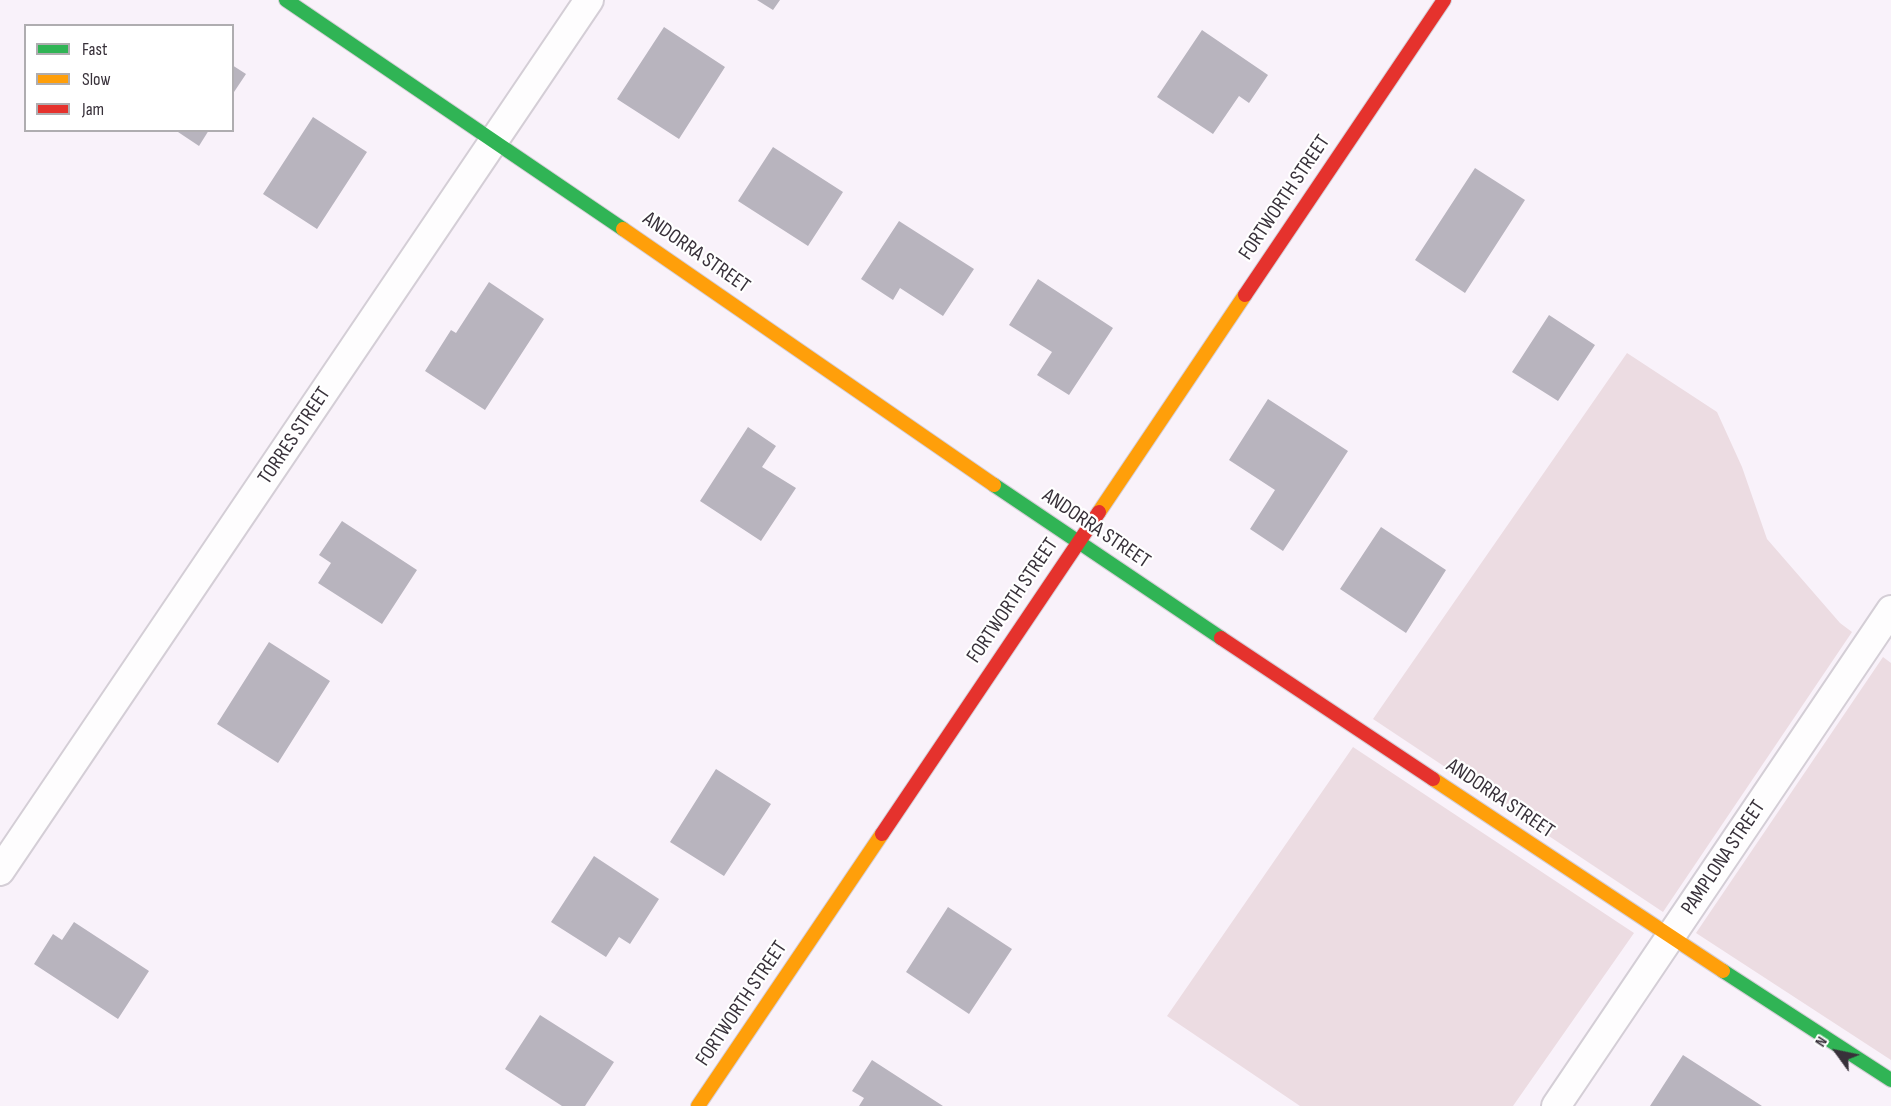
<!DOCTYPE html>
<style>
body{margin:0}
#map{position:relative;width:1891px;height:1106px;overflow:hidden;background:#f9f2fa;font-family:"Sofia Sans Condensed",sans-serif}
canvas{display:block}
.legend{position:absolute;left:24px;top:24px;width:210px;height:108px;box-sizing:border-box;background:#fff;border:2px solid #afadb0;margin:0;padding:8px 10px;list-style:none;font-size:18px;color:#38313a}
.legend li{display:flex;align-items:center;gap:12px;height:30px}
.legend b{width:30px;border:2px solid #afadb0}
.north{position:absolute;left:1807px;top:1022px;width:60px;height:60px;-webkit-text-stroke:4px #fff;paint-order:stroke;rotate:303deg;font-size:16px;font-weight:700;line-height:24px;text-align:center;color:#38313a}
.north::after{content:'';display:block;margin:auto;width:21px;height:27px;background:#38313a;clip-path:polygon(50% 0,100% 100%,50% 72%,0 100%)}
</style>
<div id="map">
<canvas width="1891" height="1106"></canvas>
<ul class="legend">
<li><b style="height:8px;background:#30b455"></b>Fast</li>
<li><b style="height:8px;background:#ff9f0a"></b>Slow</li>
<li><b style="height:8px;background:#e5322d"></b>Jam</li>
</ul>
<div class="north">N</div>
</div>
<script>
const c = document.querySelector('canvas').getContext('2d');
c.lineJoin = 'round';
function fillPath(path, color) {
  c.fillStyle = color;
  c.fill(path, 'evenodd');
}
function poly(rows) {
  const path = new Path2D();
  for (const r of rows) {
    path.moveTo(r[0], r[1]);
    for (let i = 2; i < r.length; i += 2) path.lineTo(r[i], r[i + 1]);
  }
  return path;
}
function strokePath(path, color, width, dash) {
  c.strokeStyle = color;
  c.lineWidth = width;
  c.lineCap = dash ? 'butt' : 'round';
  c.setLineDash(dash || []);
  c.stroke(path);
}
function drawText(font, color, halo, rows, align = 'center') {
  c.font = font + ' "Sofia Sans Condensed",sans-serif';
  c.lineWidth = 4.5;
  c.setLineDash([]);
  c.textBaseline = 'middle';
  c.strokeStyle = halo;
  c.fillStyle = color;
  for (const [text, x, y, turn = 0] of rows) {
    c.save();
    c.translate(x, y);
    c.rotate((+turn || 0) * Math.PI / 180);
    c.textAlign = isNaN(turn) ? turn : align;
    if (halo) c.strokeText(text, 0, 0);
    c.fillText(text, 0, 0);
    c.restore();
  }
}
fillPath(poly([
 [1627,353,1717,412,1742,467,1767,539,1840,623,1852,632,1663,912,1373,719],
 [1883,657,1891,663,1891,1060,1696,933],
 [1353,747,1634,933,1513,1106,1300,1106,1167,1016]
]), '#ecdce2');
fillPath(poly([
 [757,0,780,0,773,10],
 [664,27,725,67,679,139,617,99],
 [1202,30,1268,75,1249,103,1239,96,1213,134,1157,97],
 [232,65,246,74,232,95],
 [313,117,367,152,317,229,263,194],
 [175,130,209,130,199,146],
 [773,147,843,192,808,246,738,201],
 [1475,168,1525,200,1465,293,1415,260],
 [899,221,974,269,943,316,900,288,893,300,861,279],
 [1038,279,1113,328,1069,395,1037,375,1052,352,1009,325],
 [489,282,544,319,485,410,425,371,451,330,456,333],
 [1549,315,1595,345,1558,401,1512,372],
 [1268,399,1348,451,1283,551,1250,529,1275,490,1229,460],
 [748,427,776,446,762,467,796,488,761,541,700,501],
 [342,521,417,570,382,624,318,583,331,563,319,555],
 [1381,527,1446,570,1406,633,1340,589],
 [269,642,330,681,278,763,217,724],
 [716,769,771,804,724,876,670,842],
 [594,856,659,899,630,944,619,937,606,957,551,922],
 [948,907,1012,949,969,1014,906,972],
 [74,922,149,971,118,1019,34,964,53,934,62,940],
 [540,1015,614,1062,585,1106,562,1106,505,1069],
 [1683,1055,1762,1106,1650,1106],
 [872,1060,943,1106,859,1106,864,1098,852,1091]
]), '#b8b4be');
const street = poly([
 [0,871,589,0],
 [1556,1106,1891,610]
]);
const fast = poly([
 [286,0,623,229],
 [994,485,1221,638],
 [1723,971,1891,1080]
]);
const slow = poly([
 [623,229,994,485],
 [1099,512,1245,295],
 [1433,779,1723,971],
 [698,1106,882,834]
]);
const jam = poly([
 [1245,295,1444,0],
 [1221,638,1433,779],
 [882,834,1099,512]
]);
strokePath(street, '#d4ced6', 32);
strokePath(fast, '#d4ced6', 16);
strokePath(slow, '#d4ced6', 16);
strokePath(jam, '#d4ced6', 16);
strokePath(street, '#fefdfe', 28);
strokePath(fast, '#30b455', 14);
strokePath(slow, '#ff9f0a', 14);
strokePath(jam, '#e5322d', 14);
drawText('21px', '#38313a', '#fff', [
 ["FORTWORTH STREET",1285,198,-56],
 ["ANDORRA STREET",696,253,35],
 ["TORRES STREET",295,436,-56],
 ["ANDORRA STREET",1096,529,34],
 ["FORTWORTH STREET",1013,601,-56],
 ["ANDORRA STREET",1500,799,34],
 ["PAMPLONA STREET",1724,858,-56],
 ["FORTWORTH STREET",742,1004,-56]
]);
</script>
